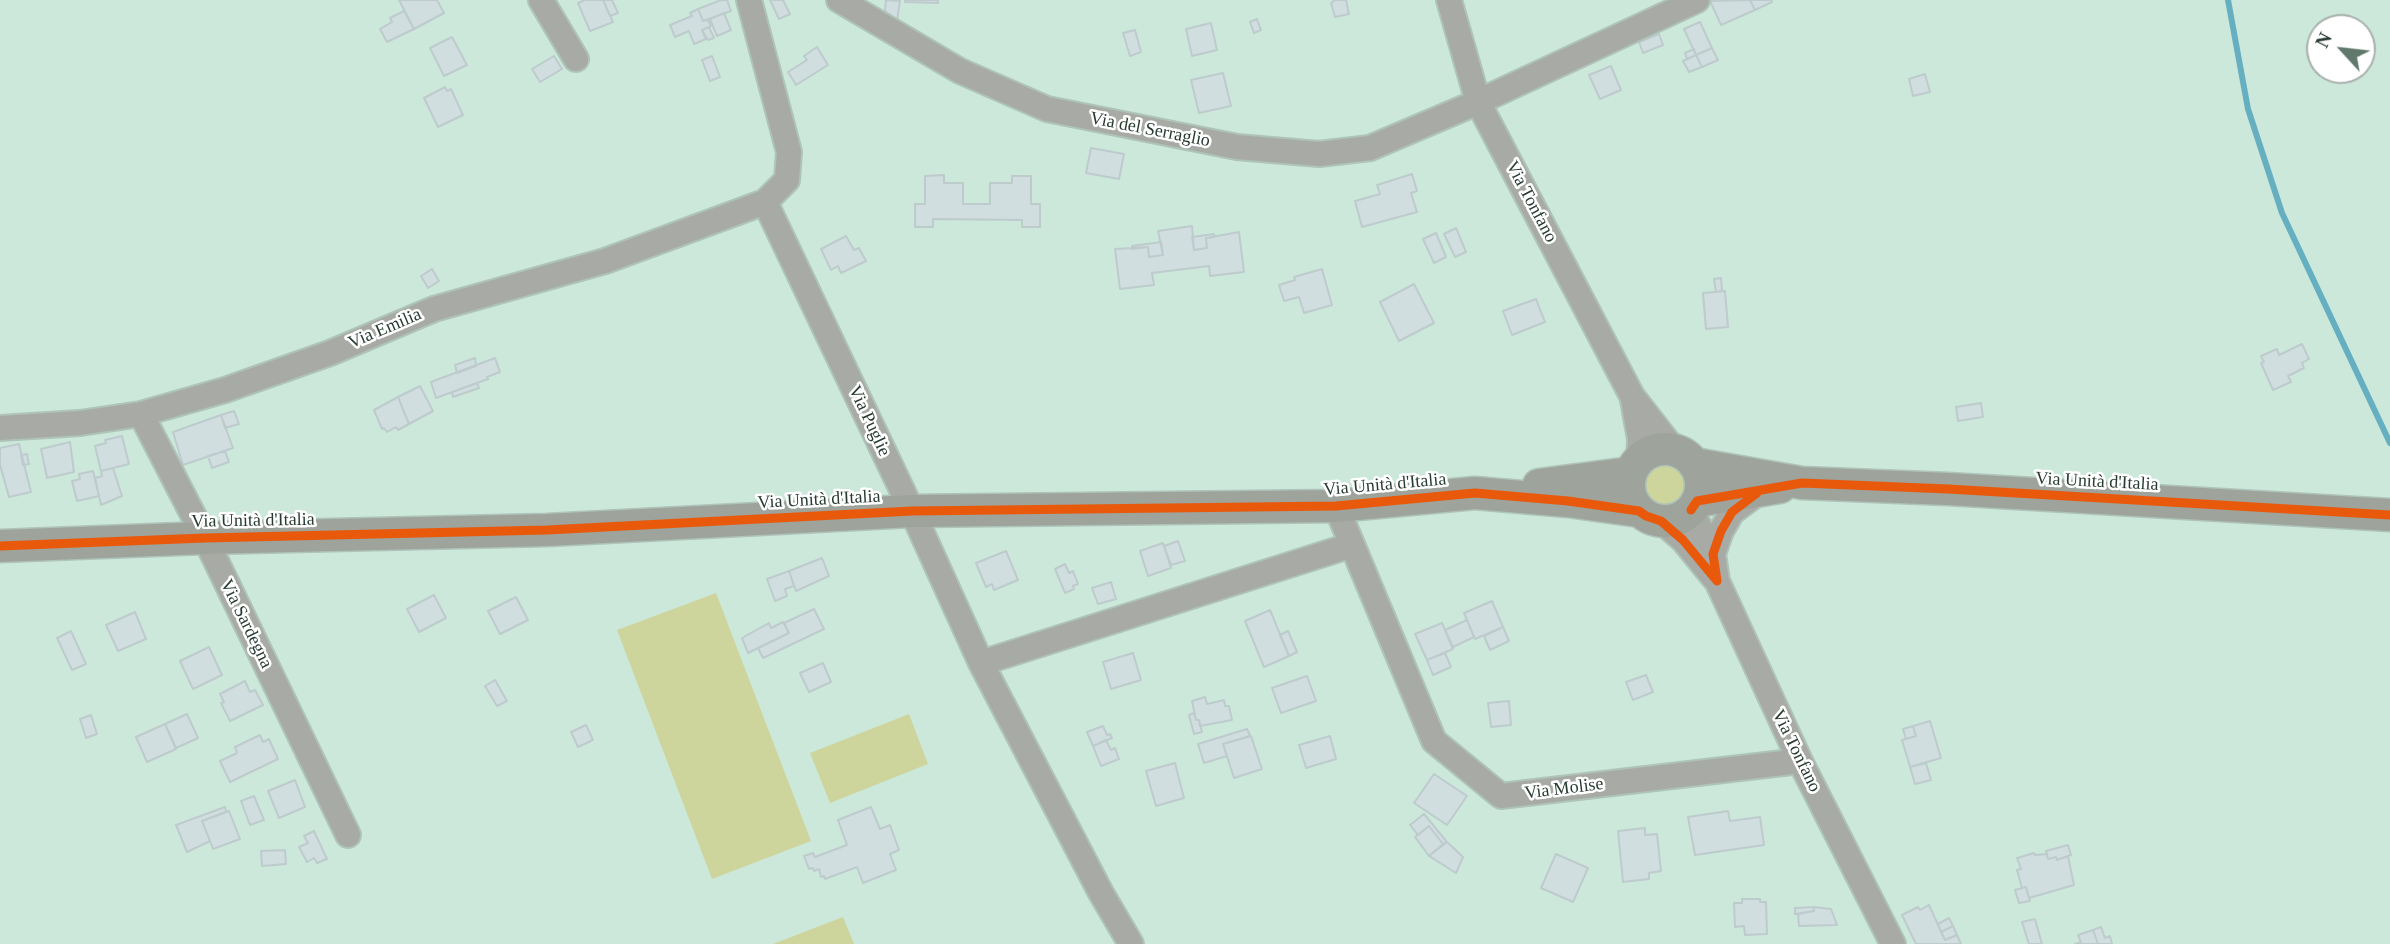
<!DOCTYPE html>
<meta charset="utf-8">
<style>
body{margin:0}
#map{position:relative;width:2390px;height:944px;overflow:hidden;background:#cce8db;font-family:"Times New Roman",serif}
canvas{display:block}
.north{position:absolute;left:2306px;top:14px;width:70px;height:70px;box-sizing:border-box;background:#fff;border:2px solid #a9b1ad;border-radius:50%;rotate:297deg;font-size:19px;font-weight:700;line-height:28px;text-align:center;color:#283b32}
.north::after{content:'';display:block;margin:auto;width:24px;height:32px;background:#61786d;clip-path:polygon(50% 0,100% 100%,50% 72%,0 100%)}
</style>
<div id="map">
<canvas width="2390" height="944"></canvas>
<div class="north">N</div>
</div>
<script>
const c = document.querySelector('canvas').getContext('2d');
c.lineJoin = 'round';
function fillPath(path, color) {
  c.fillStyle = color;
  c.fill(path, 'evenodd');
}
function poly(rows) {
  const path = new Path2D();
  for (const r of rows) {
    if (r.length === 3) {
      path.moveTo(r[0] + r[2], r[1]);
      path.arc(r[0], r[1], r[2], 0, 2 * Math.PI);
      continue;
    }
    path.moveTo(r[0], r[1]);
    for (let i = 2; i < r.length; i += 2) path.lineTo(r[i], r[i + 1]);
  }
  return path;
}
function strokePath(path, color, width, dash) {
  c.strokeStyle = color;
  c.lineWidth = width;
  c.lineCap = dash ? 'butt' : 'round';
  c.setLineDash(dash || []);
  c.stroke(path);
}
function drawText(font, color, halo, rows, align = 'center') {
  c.font = font + ' "Times New Roman",serif';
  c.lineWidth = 5;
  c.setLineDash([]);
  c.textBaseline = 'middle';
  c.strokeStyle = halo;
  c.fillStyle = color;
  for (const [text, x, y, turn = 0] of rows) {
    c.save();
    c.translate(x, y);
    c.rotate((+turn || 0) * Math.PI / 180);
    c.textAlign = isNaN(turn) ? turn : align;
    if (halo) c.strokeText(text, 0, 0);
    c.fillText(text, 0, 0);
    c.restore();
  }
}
fillPath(poly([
 [1666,486,21],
 [716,593,811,841,712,879,617,630],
 [909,714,928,764,830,803,810,753],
 [843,917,854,944,773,944]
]), '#cdd59d');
strokePath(poly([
 [2228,0,2248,109,2282,213,2390,443]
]), '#66afc1', 6);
const building = poly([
 [399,0,437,0,444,13,414,29,399,0],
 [585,0,603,0,613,22,590,31,578,3,585,0],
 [603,0,612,0,618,13,610,16,603,0],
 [721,0,727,0,731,11,703,21,698,9,721,0],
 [770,0,783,0,790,14,779,19,770,0],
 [886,0,900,1,897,21,888,16,885,10,886,0],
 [905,0,938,0,938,3,905,2,905,0],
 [1335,0,1346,0,1349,14,1335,17,1331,3,1335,0],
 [1750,0,1755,10,1721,25,1710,1,1750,0],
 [1750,0,1771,0,1772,2,1755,10,1750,0],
 [698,9,703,21,708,20,711,26,702,30,706,39,694,44,689,31,675,37,670,25,692,16,690,13,698,9],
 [404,11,414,29,387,42,380,29,392,22,390,18,404,11],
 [724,13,731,30,717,36,710,19,724,13],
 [1257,19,1261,30,1254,33,1250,22,1257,19],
 [1700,22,1712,48,1696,55,1684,29,1700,22],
 [1211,23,1217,50,1192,56,1186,29,1211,23],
 [709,27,714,38,708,40,702,30,709,27],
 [1135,30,1141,52,1130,56,1123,33,1135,30],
 [1659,34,1663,45,1643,53,1639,42,1659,34],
 [452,37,467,65,444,76,430,48,452,37],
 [817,47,828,65,796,85,788,72,807,60,804,56,817,47],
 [1712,48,1718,60,1702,67,1696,55,1712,48],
 [1694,49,1696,55,1687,59,1685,53,1694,49],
 [1696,55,1702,67,1689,72,1683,61,1696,55],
 [554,56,562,69,540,82,532,69,554,56],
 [712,56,720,77,710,81,702,60,712,56],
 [1611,66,1621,90,1600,99,1589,75,1611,66],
 [1223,73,1231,106,1199,113,1191,80,1223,73],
 [1925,74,1930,92,1913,96,1909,79,1925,74],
 [445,87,447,91,451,89,463,115,438,127,424,98,445,87],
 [1091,148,1124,154,1119,179,1086,173,1091,148],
 [1412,174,1417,191,1411,193,1417,212,1362,227,1355,201,1380,194,1377,185,1412,174],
 [944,175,944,183,963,183,963,204,990,204,990,183,1012,183,1012,176,1031,176,1031,204,1040,204,1040,227,1022,227,1022,220,933,219,933,227,915,227,915,204,925,204,925,176,944,175],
 [1192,226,1194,250,1207,248,1206,238,1239,232,1244,272,1210,276,1209,266,1152,273,1154,285,1120,289,1115,249,1148,247,1149,257,1163,255,1158,231,1192,226],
 [1456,228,1466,252,1455,257,1444,234,1456,228],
 [1436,233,1446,257,1434,263,1423,239,1436,233],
 [1214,234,1214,237,1206,238,1207,248,1194,250,1192,237,1214,234],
 [846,236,854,250,859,248,866,261,841,273,838,266,831,270,821,249,846,236],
 [1161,242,1163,255,1149,257,1148,247,1132,249,1132,246,1161,242],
 [432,269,439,281,428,288,421,276,432,269],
 [1322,269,1332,305,1304,313,1299,297,1284,301,1279,285,1295,280,1294,277,1322,269],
 [1721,278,1722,291,1716,292,1714,279,1721,278],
 [1414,284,1434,323,1399,341,1380,302,1414,284],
 [1725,291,1728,327,1706,329,1703,293,1725,291],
 [1536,299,1545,322,1512,335,1503,311,1536,299],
 [2302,344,2309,359,2302,363,2304,368,2288,376,2291,382,2273,390,2261,363,2264,362,2261,356,2277,349,2279,355,2302,344],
 [475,358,476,366,457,373,455,365,475,358],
 [495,358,500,372,487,377,488,379,436,398,431,382,495,358],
 [477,383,479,388,453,397,452,392,477,383],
 [420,386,433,411,409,424,398,397,420,386],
 [398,397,409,424,398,430,396,427,387,432,384,428,382,429,374,410,398,397],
 [1981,403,1983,417,1958,421,1956,407,1981,403],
 [234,411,239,424,225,428,221,415,234,411],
 [221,415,233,448,183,465,173,432,221,415],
 [122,436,129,464,101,471,95,446,106,443,105,440,122,436],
 [70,442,74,472,47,478,41,449,70,442],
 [19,444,31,492,9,497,0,465,0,448,19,444],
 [225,451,229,462,212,468,208,456,225,451],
 [27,454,29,464,23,465,21,455,27,454],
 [113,468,122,496,101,505,95,478,102,476,101,471,113,468],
 [93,471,99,496,77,501,72,481,80,479,79,474,93,471],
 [1178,541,1185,561,1171,565,1164,546,1178,541],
 [1163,543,1171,568,1148,576,1140,551,1163,543],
 [1006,551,1018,580,994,590,992,584,986,587,976,563,1006,551],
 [822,558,829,576,796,591,789,571,822,558],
 [1065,564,1069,573,1073,571,1078,584,1073,586,1074,589,1065,593,1055,569,1065,564],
 [789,571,794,586,785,589,787,596,775,601,767,579,789,571],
 [1111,582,1116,599,1098,604,1092,588,1111,582],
 [434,595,446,618,419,632,407,609,434,595],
 [516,597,528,620,500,634,488,611,516,597],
 [1492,601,1503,627,1475,639,1464,613,1492,601],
 [814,609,824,629,763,658,758,648,789,633,784,623,814,609],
 [1270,610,1289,656,1264,667,1245,621,1270,610],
 [135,612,146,639,118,651,106,625,135,612],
 [1467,620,1474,637,1453,647,1445,630,1467,620],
 [783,622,789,633,748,653,742,638,769,623,771,628,783,622],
 [1442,623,1453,649,1427,660,1415,634,1442,623],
 [1503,627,1509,641,1490,650,1484,636,1503,627],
 [71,631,86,664,72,670,57,638,71,631],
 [1288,631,1297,652,1289,656,1280,635,1288,631],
 [209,647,222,675,193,689,180,661,209,647],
 [1133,653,1141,680,1111,689,1103,662,1133,653],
 [1445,653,1451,667,1433,675,1427,660,1445,653],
 [823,663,831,682,809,692,800,673,823,663],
 [1646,675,1653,692,1633,700,1626,682,1646,675],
 [1307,676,1316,701,1281,713,1272,688,1307,676],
 [495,680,507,701,497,706,485,686,495,680],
 [245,681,250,692,255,690,263,705,230,721,221,703,224,702,220,694,245,681],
 [1205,697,1207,704,1224,700,1225,706,1229,706,1232,720,1200,726,1199,720,1196,720,1192,701,1205,697],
 [1509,701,1511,725,1491,727,1488,703,1509,701],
 [1194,713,1196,720,1199,720,1202,732,1194,734,1189,715,1194,713],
 [187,714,198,738,176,748,165,724,187,714],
 [91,715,97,734,86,738,80,719,91,715],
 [1930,721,1941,758,1910,767,1902,740,1916,736,1913,726,1930,721],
 [165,724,176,749,147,762,136,737,165,724],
 [586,725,593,740,578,747,571,732,586,725],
 [1103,726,1107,735,1110,734,1112,738,1093,746,1087,732,1103,726],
 [1913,726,1916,736,1906,739,1903,729,1913,726],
 [1247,729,1250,736,1223,744,1227,756,1204,763,1198,744,1247,729],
 [260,735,263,742,269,739,278,759,230,782,220,761,237,753,235,747,260,735],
 [1251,736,1262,769,1234,778,1223,744,1251,736],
 [1330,736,1336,759,1306,768,1299,745,1330,736],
 [1106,740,1111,750,1115,748,1119,759,1101,766,1093,746,1106,740],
 [1175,763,1184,798,1156,806,1146,771,1175,763],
 [1926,763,1931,780,1915,784,1910,767,1926,763],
 [1434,774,1467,796,1447,825,1414,803,1434,774],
 [295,780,305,807,279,818,268,791,295,780],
 [254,796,264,820,250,825,241,801,254,796],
 [225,807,226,812,202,821,210,841,187,852,176,825,225,807],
 [871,807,880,829,890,825,899,850,890,854,896,870,863,883,857,867,825,879,824,876,821,877,819,869,814,871,813,868,809,869,804,856,813,853,815,857,847,845,838,820,871,807],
 [229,811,240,839,213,849,202,821,229,811],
 [1728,811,1730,821,1760,817,1764,845,1695,855,1688,817,1728,811],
 [1424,814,1447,842,1443,844,1429,826,1418,835,1410,825,1424,814],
 [1429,826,1443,844,1429,856,1415,837,1429,826],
 [1645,828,1645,835,1657,834,1661,871,1649,873,1649,879,1623,882,1618,831,1645,828],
 [314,831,327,859,317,863,314,858,307,862,299,847,308,843,304,836,314,831],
 [1447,842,1463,857,1456,873,1429,856,1447,842],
 [2068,845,2071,855,2057,860,2056,857,2048,859,2046,851,2068,845],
 [285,850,286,864,262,866,261,851,285,850],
 [2034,853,2035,855,2047,854,2048,859,2056,857,2057,860,2068,856,2074,885,2029,898,2026,887,2022,888,2017,870,2021,869,2017,858,2034,853],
 [1556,854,1588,868,1573,902,1541,888,1556,854],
 [2026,887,2030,901,2019,903,2015,890,2026,887],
 [1742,899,1760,899,1760,902,1766,902,1767,934,1745,935,1744,926,1735,927,1734,903,1742,903,1742,899],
 [1929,905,1945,940,1957,935,1961,944,1916,944,1902,915,1918,907,1920,910,1929,905],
 [1814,907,1831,909,1837,925,1799,926,1798,914,1814,911,1814,907],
 [1814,907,1814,911,1795,914,1795,908,1814,907],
 [1949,918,1953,926,1941,932,1938,924,1949,918],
 [2035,919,2042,944,2029,944,2022,922,2035,919],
 [1953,926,1957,935,1945,940,1941,932,1953,926],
 [2101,927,2105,938,2110,936,2112,944,2098,944,2093,930,2101,927],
 [2093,930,2098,944,2075,944,2081,942,2078,935,2093,930]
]);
fillPath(building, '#d1dee0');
strokePath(building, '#becbcd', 2);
const minor = poly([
 [541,0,576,59],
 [749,0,789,152,787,180,765,202,912,511,981,663,1101,893,1131,944],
 [839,0,960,71,1047,109,1237,147,1319,154,1370,148,1478,102,1697,0],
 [1449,0,1478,102,1632,396,1675,451],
 [1633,400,1640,439,1639,461],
 [141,414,205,538,348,835],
 [0,428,80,423,141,414,225,390,330,353,434,309,605,261,765,202],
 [1336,506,1434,741,1501,796,1800,761],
 [1691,510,1713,554,1717,581,1800,761,1893,944],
 [1661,521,1683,540,1714,578],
 [1713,554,1721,531,1732,512,1759,492],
 [981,663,1352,545]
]);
const major = poly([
 [1665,485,36],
 [1694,464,1802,483,1948,489,2390,515],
 [1539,485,1631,473],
 [1697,501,1780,487],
 [0,546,205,538,547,530,912,511,1336,506,1475,493,1568,501,1639,511]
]);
strokePath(minor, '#aec3b9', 28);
strokePath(major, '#aec3b9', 35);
strokePath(minor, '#a8aba5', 24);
strokePath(major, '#9ea39b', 32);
strokePath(poly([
 [1691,510,1697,501,1802,483,1948,489,2390,515],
 [0,546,205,538,547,530,912,511,1336,506,1475,493,1568,501,1639,511,1646,516,1661,521,1683,540,1717,581],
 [1717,581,1713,554,1721,531,1732,512,1757,493]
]), '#e8590c', 9);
drawText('18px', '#283b32', '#fff', [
 ["Via del Serraglio",1150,130,11],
 ["Via Tonfano",1531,202,62],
 ["Via Emilia",385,329,-23],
 ["Via Puglie",869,421,65],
 ["Via Unità d'Italia",2097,482,3],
 ["Via Unità d'Italia",1385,485,-5],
 ["Via Unità d'Italia",819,500,-3],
 ["Via Unità d'Italia",253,521,-1],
 ["Via Sardegna",246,624,64],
 ["Via Tonfano",1796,751,64],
 ["Via Molise",1564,789,-7]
]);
</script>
